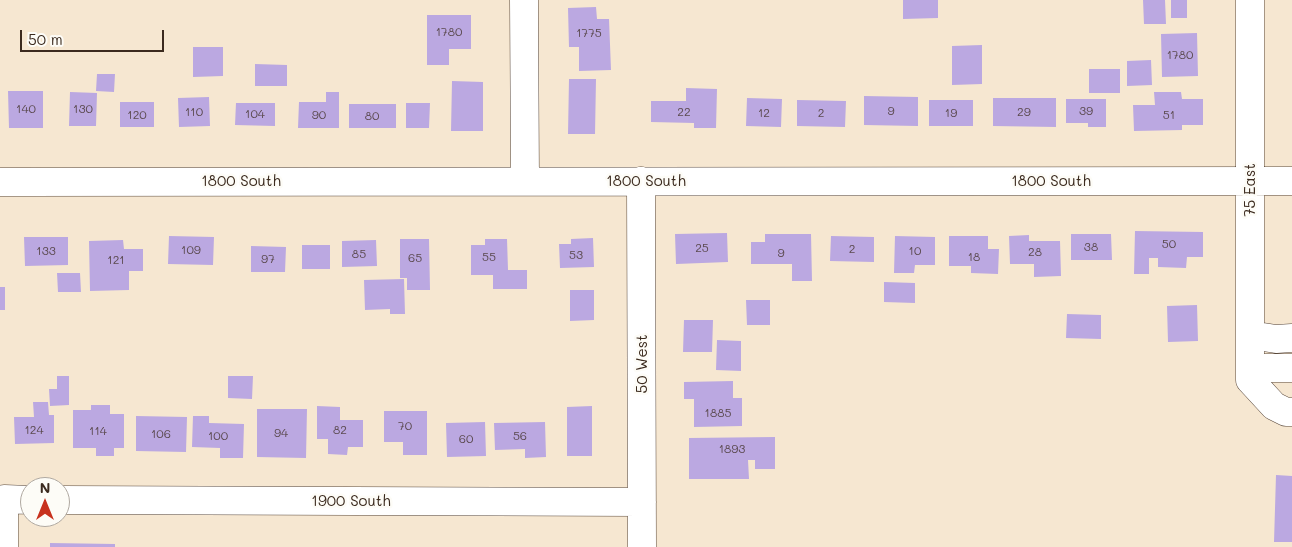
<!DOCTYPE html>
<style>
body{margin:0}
#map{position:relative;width:1292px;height:547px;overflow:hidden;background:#f6e7d1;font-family:Mali,sans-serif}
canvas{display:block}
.north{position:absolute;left:20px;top:477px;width:50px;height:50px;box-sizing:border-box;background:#fdfcf7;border:1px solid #afa8a0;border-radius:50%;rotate:0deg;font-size:14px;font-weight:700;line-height:20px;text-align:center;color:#3b2a1e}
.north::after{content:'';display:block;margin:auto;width:18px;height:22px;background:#c8321e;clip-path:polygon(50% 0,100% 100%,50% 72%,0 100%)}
.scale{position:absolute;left:20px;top:30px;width:144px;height:22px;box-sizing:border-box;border:2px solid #3b2a1e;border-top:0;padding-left:6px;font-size:15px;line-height:18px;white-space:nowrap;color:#3b2a1e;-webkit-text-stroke:4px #fdfcf7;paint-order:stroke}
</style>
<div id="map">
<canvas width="1292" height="547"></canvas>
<div class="north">N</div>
<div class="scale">50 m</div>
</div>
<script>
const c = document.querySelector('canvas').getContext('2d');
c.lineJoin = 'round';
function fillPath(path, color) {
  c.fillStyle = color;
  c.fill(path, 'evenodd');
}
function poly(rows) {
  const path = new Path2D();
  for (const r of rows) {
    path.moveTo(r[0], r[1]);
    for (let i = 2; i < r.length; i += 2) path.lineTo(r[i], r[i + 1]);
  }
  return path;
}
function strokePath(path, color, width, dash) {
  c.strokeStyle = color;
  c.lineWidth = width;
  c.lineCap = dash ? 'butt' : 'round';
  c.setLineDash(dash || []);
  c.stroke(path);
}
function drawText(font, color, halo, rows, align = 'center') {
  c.font = font + ' Mali,sans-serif';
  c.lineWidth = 5;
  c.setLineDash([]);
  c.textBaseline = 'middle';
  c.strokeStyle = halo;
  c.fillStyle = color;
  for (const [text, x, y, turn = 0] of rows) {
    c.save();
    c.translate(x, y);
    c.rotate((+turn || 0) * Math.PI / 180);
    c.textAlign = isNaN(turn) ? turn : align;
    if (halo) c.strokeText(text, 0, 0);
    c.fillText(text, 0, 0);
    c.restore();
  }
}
fillPath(poly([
 [903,0,938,0,938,18,903,19],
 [1143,0,1165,0,1166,24,1144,24],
 [1171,0,1187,0,1187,18,1171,18],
 [596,7,597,19,609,19,611,70,579,71,579,47,569,47,568,8],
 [427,15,471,15,471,49,449,49,449,65,427,65],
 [1197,33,1198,76,1162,77,1161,34],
 [982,45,982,84,952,85,952,46],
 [193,47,223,47,223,76,193,77],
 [1151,60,1152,85,1127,86,1127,61],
 [255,64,287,65,287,86,255,86],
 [1089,69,1120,69,1120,93,1089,93],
 [97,74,115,74,114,92,96,91],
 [569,79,596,79,595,134,568,134],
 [452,81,483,82,483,131,451,131],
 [686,88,717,89,716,128,694,128,694,123,651,122,651,101,686,101],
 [8,91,43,91,43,128,9,128],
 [70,92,97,93,96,126,69,126],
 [326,92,339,92,339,128,298,128,299,102,326,102],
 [1154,92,1181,92,1182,99,1203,99,1203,125,1182,125,1182,130,1134,131,1133,105,1155,105],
 [864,96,918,97,918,126,864,125],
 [209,97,210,126,179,127,178,98],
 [747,98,782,99,781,127,746,126],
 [993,98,1056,98,1056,127,993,126],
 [1066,99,1106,99,1106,127,1088,127,1088,123,1066,123],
 [797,100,846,101,845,127,797,126],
 [929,100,973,100,973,126,929,126],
 [120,102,154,102,154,127,120,127],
 [236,103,275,103,275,126,235,125],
 [406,103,430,103,429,128,406,128],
 [349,104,396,104,396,128,349,128],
 [1135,231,1203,232,1203,257,1187,257,1186,268,1158,267,1158,258,1149,258,1149,274,1134,274],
 [727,233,728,262,676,264,675,234],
 [765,234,811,234,812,281,792,281,792,264,751,264,751,242,765,242],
 [1071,234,1111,234,1112,260,1071,260],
 [1029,235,1029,241,1060,241,1061,276,1034,277,1034,264,1010,264,1009,236],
 [169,236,214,237,213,265,168,264],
 [831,236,874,237,874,262,830,261],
 [895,236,935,237,935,265,915,265,914,273,894,273],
 [949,236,988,236,988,249,999,249,998,274,971,273,971,266,949,266],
 [24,237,68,237,68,265,25,266],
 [593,238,594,267,560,268,559,244,571,244,571,239],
 [400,239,429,239,430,290,407,290,407,278,400,278],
 [485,239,507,239,508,270,527,270,527,289,493,289,493,275,471,275,471,245,485,245],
 [123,240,124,249,143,249,143,271,129,271,129,290,90,291,89,241],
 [376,240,377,266,342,267,342,241],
 [302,245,330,245,330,269,302,269],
 [251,246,286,247,285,272,251,272],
 [57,273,80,273,81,292,58,292],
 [404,279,405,314,390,314,390,309,365,310,364,280],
 [884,282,915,283,915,303,884,302],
 [0,287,5,287,5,310,0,310],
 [570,290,594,290,594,320,570,321],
 [746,300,770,300,770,325,747,325],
 [1197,305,1198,341,1168,342,1167,306],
 [1067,314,1101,315,1101,339,1066,338],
 [684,320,713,320,712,352,683,352],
 [717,340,741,341,741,371,716,370],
 [57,376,69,376,69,405,50,406,49,389,57,389],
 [228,376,253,376,252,399,228,398],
 [733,381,733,398,742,398,742,426,694,427,694,399,684,399,684,382],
 [33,402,48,402,49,415,54,415,54,443,15,444,14,417,34,417],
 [91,405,110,405,110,414,124,414,124,448,114,448,114,456,96,456,96,448,73,448,73,410,91,410],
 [317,406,340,407,340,420,363,420,363,447,348,447,347,455,328,454,328,439,317,439],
 [592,406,592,456,567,456,567,407],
 [257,409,307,409,306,458,257,457],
 [384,411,427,411,427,455,403,455,403,442,384,442],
 [136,416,187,417,186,452,136,451],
 [193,416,209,416,209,423,244,424,243,458,220,458,220,448,192,447],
 [485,422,486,456,447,457,446,423],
 [545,422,546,457,525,458,525,449,495,450,494,423],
 [775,437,775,469,755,469,755,460,748,460,749,479,689,479,689,438],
 [1276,475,1292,476,1292,542,1274,542],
 [50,543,115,544,115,547,50,547]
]), '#bba8e1');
const minor = poly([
 [524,0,525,181],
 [1250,0,1250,380,1274,406,1286,412,1292,412],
 [641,181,642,547],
 [0,182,1292,181],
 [1250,335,1276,339,1292,338],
 [1250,368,1292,368],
 [60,500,642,502],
 [4,547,4,499,30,500]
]);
strokePath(minor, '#574639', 29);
strokePath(minor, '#fff', 28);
drawText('12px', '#5b4a4f', null, [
 ["1780",449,32],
 ["1775",589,33],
 ["1780",1180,55],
 ["140",26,109],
 ["130",83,109],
 ["9",891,111],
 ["39",1086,111],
 ["110",194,112],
 ["22",684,112],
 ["29",1024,112],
 ["12",764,113],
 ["2",821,113],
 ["19",951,113],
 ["104",255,114],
 ["120",137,115],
 ["90",319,115],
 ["51",1169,115],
 ["80",372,116],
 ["50",1169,244],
 ["38",1091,247],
 ["25",702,248],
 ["2",852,249],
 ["109",191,250],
 ["133",46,251],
 ["10",915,251],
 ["28",1035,252],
 ["9",781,253],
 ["85",359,254],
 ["53",576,255],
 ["55",489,257],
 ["18",974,257],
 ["65",415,258],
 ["97",268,259],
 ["121",116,260],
 ["1885",718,413],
 ["70",405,426],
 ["124",34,430],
 ["82",340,430],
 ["114",98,431],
 ["94",281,433],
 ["106",161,434],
 ["100",218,436],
 ["56",520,436],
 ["60",466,439],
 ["1893",732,449]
]);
drawText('15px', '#3b2a1e', '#fdfcf7', [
 ["1800 South",241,181],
 ["1800 South",646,181],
 ["1800 South",1051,181],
 ["75 East",1250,190,-90],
 ["50 West",642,364,-90],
 ["1900 South",351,501]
]);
</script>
